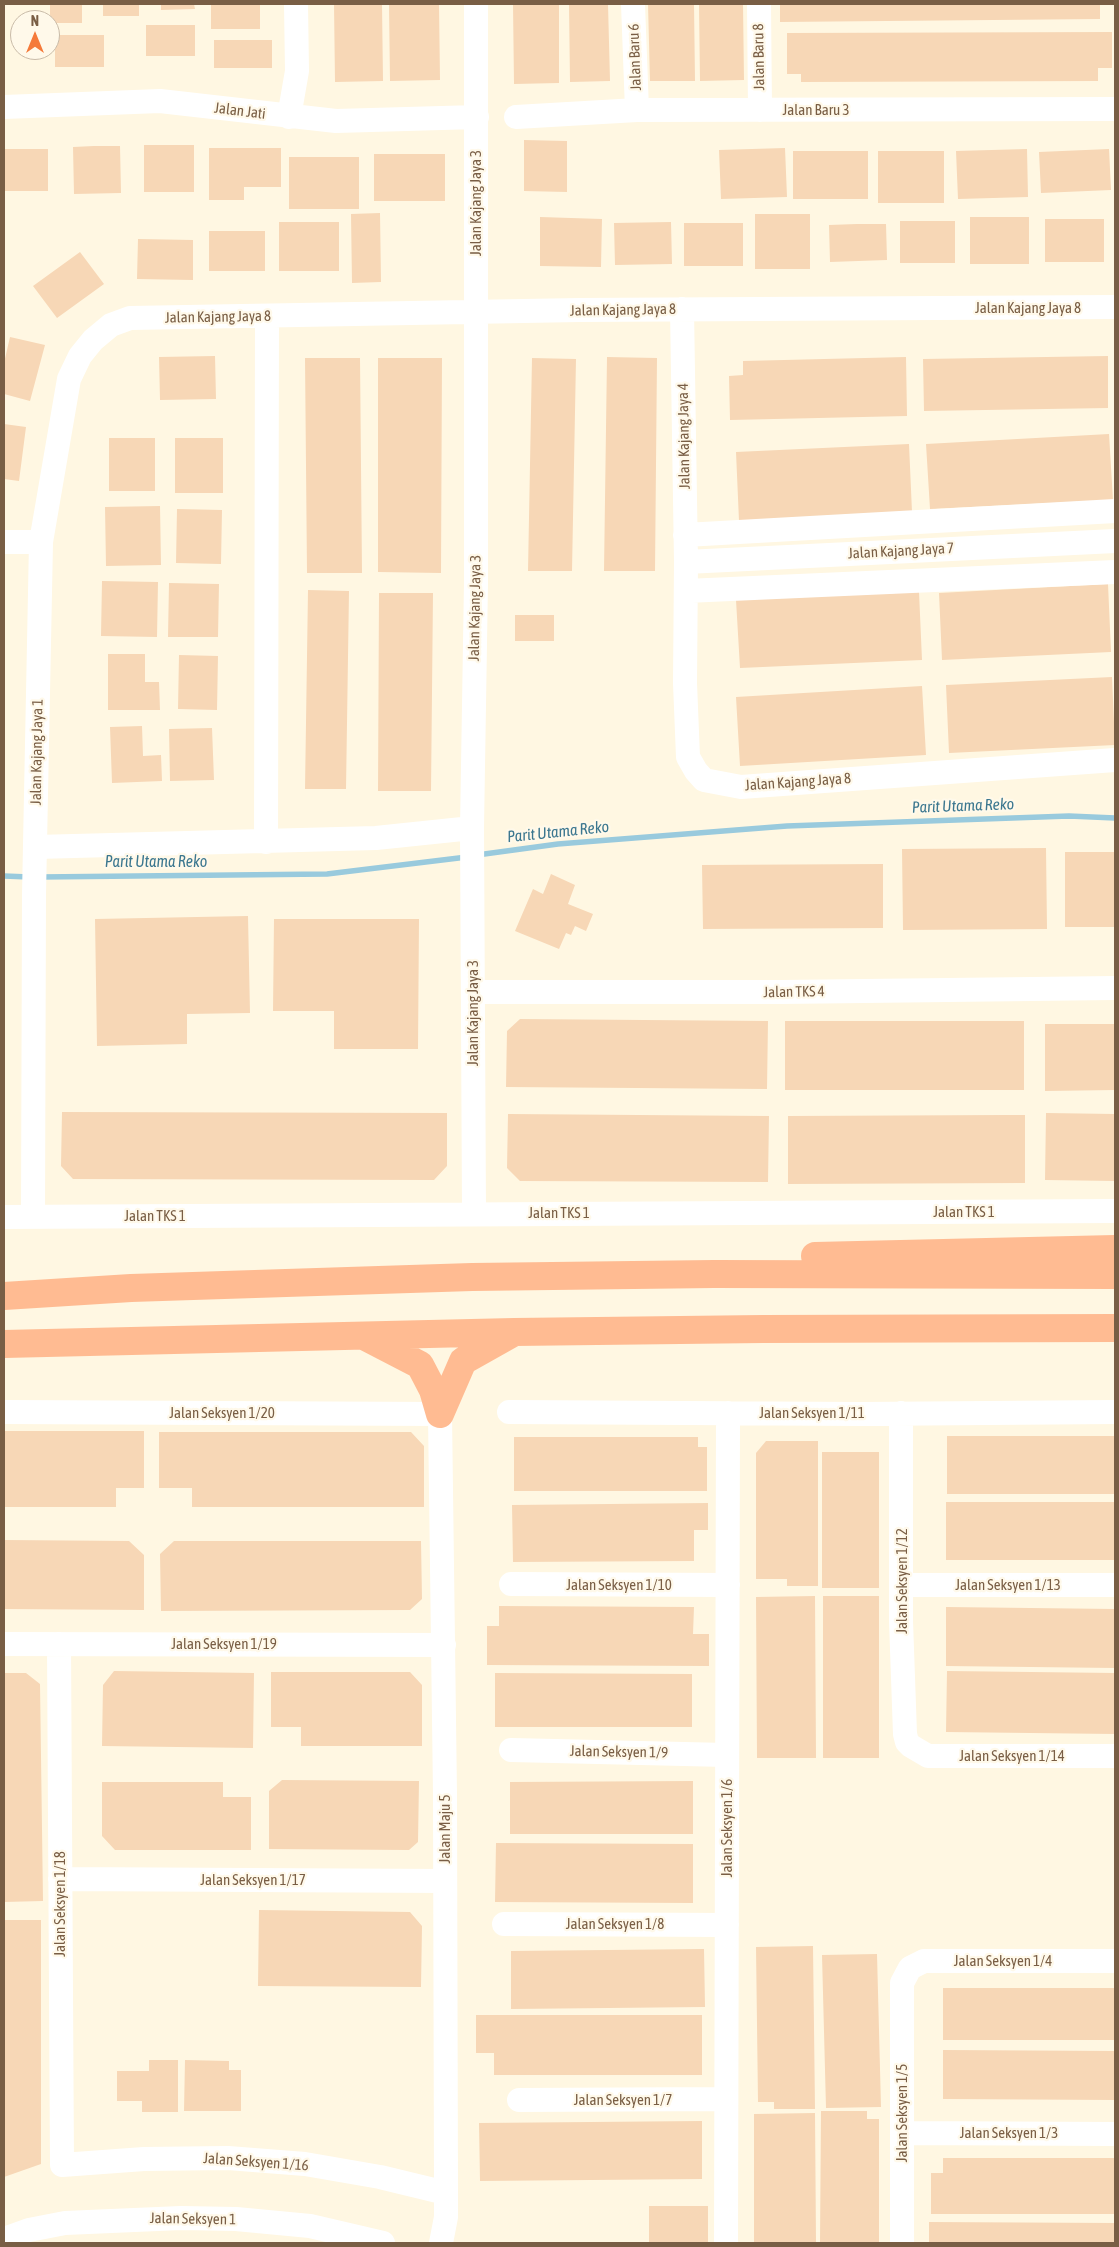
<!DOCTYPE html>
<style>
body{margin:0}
#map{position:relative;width:1119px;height:2247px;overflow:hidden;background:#fff7e2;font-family:"Asap Condensed",sans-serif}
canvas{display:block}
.frame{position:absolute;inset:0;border:5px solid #795e45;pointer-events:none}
.north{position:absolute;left:10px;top:10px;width:50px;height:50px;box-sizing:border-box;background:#fff9ea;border:1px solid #c9bba8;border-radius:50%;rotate:0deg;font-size:14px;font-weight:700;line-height:20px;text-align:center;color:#795e45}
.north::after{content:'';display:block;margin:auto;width:18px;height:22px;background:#f57a3a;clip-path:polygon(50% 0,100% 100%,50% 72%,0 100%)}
</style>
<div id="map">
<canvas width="1119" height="2247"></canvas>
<div class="frame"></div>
<div class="north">N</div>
</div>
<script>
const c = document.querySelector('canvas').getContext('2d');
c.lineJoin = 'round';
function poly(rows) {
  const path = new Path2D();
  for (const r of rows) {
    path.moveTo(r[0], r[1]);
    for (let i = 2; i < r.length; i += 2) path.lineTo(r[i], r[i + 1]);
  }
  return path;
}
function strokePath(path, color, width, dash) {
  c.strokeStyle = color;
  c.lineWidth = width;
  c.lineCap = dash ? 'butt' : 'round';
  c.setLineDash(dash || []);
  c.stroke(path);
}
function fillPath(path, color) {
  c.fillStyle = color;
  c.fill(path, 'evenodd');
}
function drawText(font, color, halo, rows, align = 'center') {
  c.font = font + ' "Asap Condensed",sans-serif';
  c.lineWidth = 4.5;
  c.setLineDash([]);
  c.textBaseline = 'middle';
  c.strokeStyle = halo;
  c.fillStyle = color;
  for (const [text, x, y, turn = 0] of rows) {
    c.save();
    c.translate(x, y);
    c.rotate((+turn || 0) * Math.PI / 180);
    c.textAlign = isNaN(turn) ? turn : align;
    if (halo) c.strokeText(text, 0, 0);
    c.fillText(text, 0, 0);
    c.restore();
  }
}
strokePath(poly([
 [477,855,558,844,787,826,1069,816,1115,818],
 [4,876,29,877],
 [40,877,327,874,467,857]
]), '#99cadd', 5.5);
fillPath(poly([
 [50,4,82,4,82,23,50,23],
 [103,4,139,4,139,16,103,16],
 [161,4,194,4,195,9,161,10],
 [211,4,260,4,260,29,211,29],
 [334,4,382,4,383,81,335,82],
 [389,4,439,4,440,80,390,81],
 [513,4,559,4,559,83,514,84],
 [569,4,608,4,610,81,570,82],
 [648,4,694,4,695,81,650,81],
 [699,4,743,4,744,80,700,81],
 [780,4,1100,4,1100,19,780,22],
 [146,25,195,25,195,56,146,56],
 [1112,32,1112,68,1098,68,1098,81,801,82,801,74,787,74,787,33],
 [55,35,104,35,104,67,55,67],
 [214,40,272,40,272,68,214,68],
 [524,140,567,141,567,192,524,191],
 [144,145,194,145,194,192,144,192],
 [94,146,120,146,121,193,74,194,73,147],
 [209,148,281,148,281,187,244,187,244,200,209,200],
 [785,148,787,197,721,199,719,150],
 [4,149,48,149,48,191,4,191],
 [1027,149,1028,197,958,199,956,151],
 [1109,149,1111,190,1041,193,1039,152],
 [793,151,868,151,868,199,793,199],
 [878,151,944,151,944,203,878,203],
 [374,154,445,154,445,201,374,201],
 [289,157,359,157,359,209,289,209],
 [380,213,381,282,352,283,351,214],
 [755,214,810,214,810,269,755,269],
 [540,217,602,219,601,267,540,266],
 [970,217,1029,217,1029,264,970,264],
 [1045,219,1104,219,1104,262,1045,262],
 [900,221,955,221,955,263,900,263],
 [279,222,339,222,339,271,279,271],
 [671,222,672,264,615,265,614,223],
 [684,223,743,223,743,266,684,266],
 [857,224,886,224,887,260,830,262,829,225],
 [209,231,265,231,265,271,209,271],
 [138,239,193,240,193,280,137,279],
 [80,252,104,284,57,318,33,286],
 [10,337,45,345,30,401,4,394,4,363],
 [215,356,216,399,160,400,159,357],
 [1108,356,1108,408,924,411,923,359],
 [607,357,657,358,655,571,604,571],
 [906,357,907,416,730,420,729,376,743,375,743,361],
 [305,358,360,358,362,573,307,573],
 [378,358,442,358,441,573,378,572],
 [532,358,576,359,572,571,528,571],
 [4,424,26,427,19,481,4,479],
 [1109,434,1113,500,930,509,926,444],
 [109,438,155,438,155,491,109,491],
 [175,438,223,438,223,493,175,493],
 [909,444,912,512,739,521,736,452],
 [160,506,161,565,106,566,105,507],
 [177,509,222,510,221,564,176,563],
 [102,581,158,582,157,637,101,636],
 [169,583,219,584,218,637,168,637],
 [1108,584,1111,652,942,660,939,593],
 [308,590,349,591,346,789,305,789],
 [919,592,922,660,740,668,736,600],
 [379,593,433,593,431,791,378,791],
 [515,615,554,615,554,641,515,641],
 [108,654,145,654,145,682,159,682,160,710,108,710],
 [179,655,218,656,217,710,178,709],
 [1112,677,1115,745,949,753,946,685],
 [922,686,926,755,740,766,736,697],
 [142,726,143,756,161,755,162,781,112,783,110,727],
 [212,728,214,780,170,781,169,729],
 [1046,848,1047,929,903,930,902,849],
 [1065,852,1115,852,1115,927,1065,927],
 [883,864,883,928,703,929,702,865],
 [551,874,575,885,568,904,593,914,586,931,575,926,571,935,566,933,559,949,515,931,533,889,543,894],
 [248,916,250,1013,187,1014,187,1044,97,1046,95,919],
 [274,919,419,919,418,1049,334,1049,334,1011,273,1011],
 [520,1019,768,1021,767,1089,506,1087,507,1031],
 [785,1021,1024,1021,1024,1090,785,1090],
 [1045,1024,1115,1024,1115,1090,1045,1091],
 [62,1112,447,1113,447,1166,434,1180,73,1179,61,1166],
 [1046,1113,1115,1114,1115,1181,1045,1180],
 [508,1114,769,1116,768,1182,520,1181,507,1168],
 [1005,1115,1025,1115,1025,1183,788,1184,788,1116],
 [4,1431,144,1431,144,1488,116,1488,116,1507,4,1507],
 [159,1432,411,1432,424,1446,424,1507,192,1507,192,1488,159,1488],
 [947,1436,1115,1436,1115,1494,947,1494],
 [514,1437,698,1437,698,1447,707,1447,707,1491,514,1491],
 [766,1441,818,1441,818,1586,787,1586,787,1579,756,1579,756,1453],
 [822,1452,879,1452,879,1588,822,1588],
 [946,1502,1115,1502,1115,1560,946,1560],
 [708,1503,708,1530,694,1530,694,1561,513,1562,512,1505],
 [4,1540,129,1541,144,1555,144,1610,4,1609],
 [174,1541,421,1541,422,1599,410,1610,161,1611,160,1554],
 [815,1596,816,1758,757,1758,756,1597],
 [823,1596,879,1596,879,1758,823,1758],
 [499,1606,694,1607,693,1634,709,1634,709,1666,487,1665,487,1626,499,1626],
 [946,1607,1115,1609,1115,1668,946,1666],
 [114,1671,254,1673,253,1748,102,1746,103,1685],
 [947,1671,1115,1673,1115,1734,946,1732],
 [271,1672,410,1672,422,1685,422,1746,301,1746,301,1727,271,1727],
 [4,1673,26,1673,40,1684,43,1901,4,1902],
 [495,1673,692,1674,692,1727,495,1727],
 [282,1780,419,1781,418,1842,409,1850,269,1849,269,1791],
 [693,1781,693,1834,510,1834,510,1782],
 [102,1782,223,1782,223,1797,251,1797,251,1850,115,1850,102,1836],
 [496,1843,693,1844,693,1903,495,1902],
 [259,1910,410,1912,422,1926,421,1987,258,1986],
 [4,1920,41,1920,41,2164,4,2177],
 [813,1946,815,2109,774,2109,774,2102,758,2102,756,1947],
 [704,1949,705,2007,511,2009,511,1951],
 [877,1954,881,2107,826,2108,822,1955],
 [943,1988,1115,1988,1115,2040,943,2040],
 [476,2015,702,2015,702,2075,494,2075,494,2053,476,2053],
 [943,2050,1115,2051,1115,2100,943,2099],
 [149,2060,178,2060,178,2112,142,2112,142,2101,117,2101,117,2071,149,2071],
 [185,2060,229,2061,229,2070,241,2070,241,2111,184,2111],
 [821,2111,867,2111,867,2119,879,2119,879,2243,820,2243],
 [815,2113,816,2243,754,2243,754,2114],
 [702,2121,702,2179,480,2181,479,2123],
 [943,2158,1115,2158,1115,2214,931,2214,931,2173,943,2173],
 [649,2206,708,2206,708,2243,649,2243],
 [929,2222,1115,2223,1115,2243,929,2243]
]), '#f7d7b6');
strokePath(poly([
 [633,4,637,110],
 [759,4,760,110],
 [4,107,160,101,336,121,477,117],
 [289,117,297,71,296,4],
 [516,117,637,110,1115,109],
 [682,309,686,562,685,683,688,757,696,771,704,780,741,787,1115,760],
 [685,535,1115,511],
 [4,542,41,542],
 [686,562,1115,541],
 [686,591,1115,572],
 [266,842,267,317],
 [36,847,376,838,472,828],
 [473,992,781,992,1115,988],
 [474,1213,472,828,476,582,476,4],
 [33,1216,34,895,41,542,69,379,80,356,93,340,111,325,130,318,580,310,1115,307],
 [4,1217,1115,1211],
 [4,1412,440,1414,445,1795,446,2193,446,2217,441,2243],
 [509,1412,861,1414,1115,1412],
 [901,1413,901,1621,905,1734,907,1742,911,1746,928,1756,1115,1756],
 [511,1584,728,1585],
 [901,1585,1115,1585],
 [4,1644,444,1645],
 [59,1644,62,2165,144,2159,228,2158,305,2164,380,2177,446,2193],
 [511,1750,727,1755],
 [60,1879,445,1881],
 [504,1924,727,1925],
 [519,2100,726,2099],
 [902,2133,1115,2134],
 [4,2239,29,2230,65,2223,181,2218,236,2219,310,2226,383,2243],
 [726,2243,728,1413],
 [902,2243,902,1983,910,1968,924,1961,1115,1961]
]), '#fff', 24);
strokePath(poly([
 [815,1256,1115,1249],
 [4,1296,131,1288,472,1277,714,1274,1115,1275],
 [364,1336,420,1365,433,1390,440,1414],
 [4,1344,514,1332,763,1329,1115,1328],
 [440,1414,463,1361,511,1334]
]), '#ffbb92', 28);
drawText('15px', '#795e45', '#fff9ea', [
 ["Jalan Baru 6",635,57,-92],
 ["Jalan Baru 8",759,57,-91],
 ["Jalan Baru 3",816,110],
 ["Jalan Jati",240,111,7],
 ["Jalan Kajang Jaya 3",476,203,-90],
 ["Jalan Kajang Jaya 8",1028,308],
 ["Jalan Kajang Jaya 8",623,310,-1],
 ["Jalan Kajang Jaya 8",218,317,-1],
 ["Jalan Kajang Jaya 4",684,436,-91],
 ["Jalan Kajang Jaya 7",901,551,-3],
 ["Jalan Kajang Jaya 3",475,608,-89],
 ["Jalan Kajang Jaya 1",37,752,-89],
 ["Jalan Kajang Jaya 8",798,782,-4],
 ["Jalan TKS 4",794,992,-1],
 ["Jalan Kajang Jaya 3",473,1013,-90],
 ["Jalan TKS 1",964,1212],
 ["Jalan TKS 1",559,1213],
 ["Jalan TKS 1",155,1216],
 ["Jalan Seksyen 1/20",222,1413],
 ["Jalan Seksyen 1/11",812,1413],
 ["Jalan Seksyen 1/12",902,1581,-90],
 ["Jalan Seksyen 1/10",619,1585],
 ["Jalan Seksyen 1/13",1008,1585],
 ["Jalan Seksyen 1/19",224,1644],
 ["Jalan Seksyen 1/9",619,1752,1],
 ["Jalan Seksyen 1/14",1012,1756],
 ["Jalan Seksyen 1/6",727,1828,-90],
 ["Jalan Maju 5",445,1829,-90],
 ["Jalan Seksyen 1/17",253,1880],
 ["Jalan Seksyen 1/18",60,1904,-90],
 ["Jalan Seksyen 1/8",615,1924],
 ["Jalan Seksyen 1/4",1003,1961],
 ["Jalan Seksyen 1/7",623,2100],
 ["Jalan Seksyen 1/5",902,2113,-90],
 ["Jalan Seksyen 1/3",1009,2133],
 ["Jalan Seksyen 1/16",256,2162,4],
 ["Jalan Seksyen 1",193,2219,1]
]);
drawText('italic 16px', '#3c778f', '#fff9ea', [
 ["Parit Utama Reko",963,806,-2],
 ["Parit Utama Reko",558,832,-6],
 ["Parit Utama Reko",156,862]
]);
</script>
